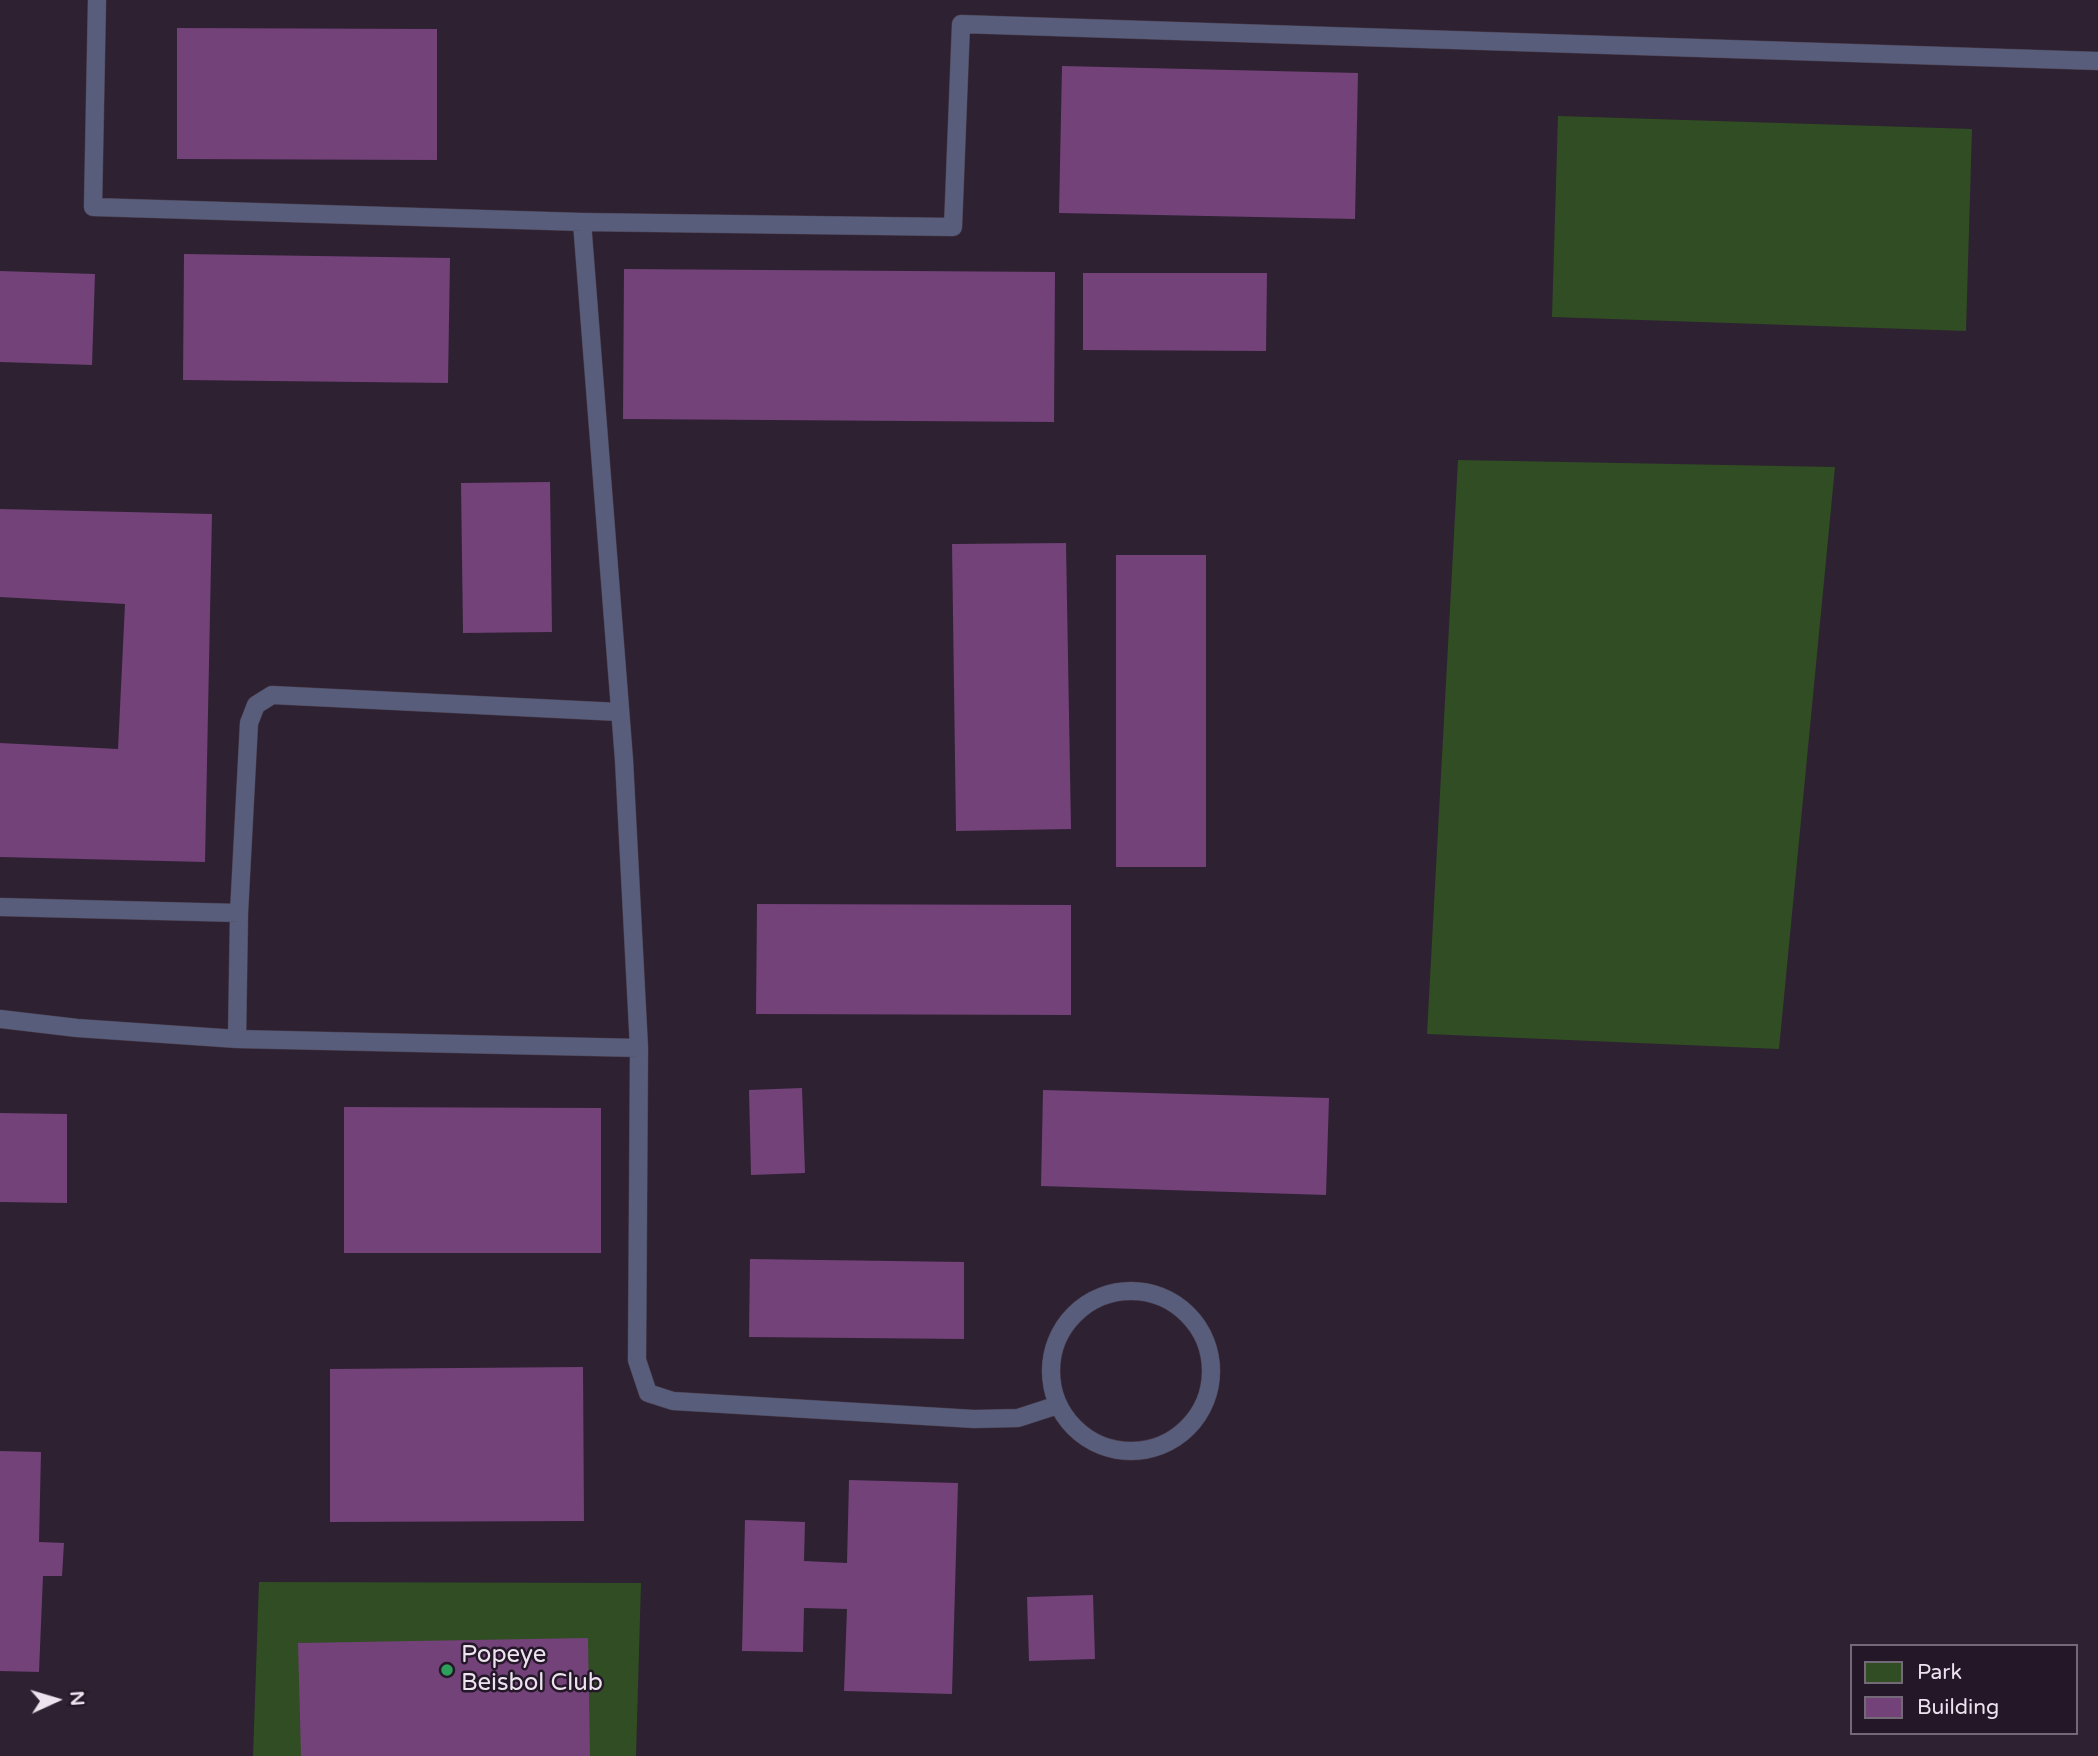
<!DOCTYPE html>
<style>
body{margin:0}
#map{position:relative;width:2098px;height:1756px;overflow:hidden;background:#2e2132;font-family:"Varela Round",sans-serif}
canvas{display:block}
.legend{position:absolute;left:1850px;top:1644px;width:228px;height:91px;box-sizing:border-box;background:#241728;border:2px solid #746977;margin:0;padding:9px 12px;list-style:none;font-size:21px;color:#ece3ee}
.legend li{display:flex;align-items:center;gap:14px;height:35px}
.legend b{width:35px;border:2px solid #746977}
.north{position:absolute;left:21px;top:1665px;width:70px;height:70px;-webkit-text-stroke:5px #241728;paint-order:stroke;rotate:86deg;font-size:19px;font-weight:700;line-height:28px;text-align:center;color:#ece3ee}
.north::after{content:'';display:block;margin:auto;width:24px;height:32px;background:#ece3ee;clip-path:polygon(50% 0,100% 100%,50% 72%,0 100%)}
</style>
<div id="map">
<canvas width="2098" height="1756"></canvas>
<ul class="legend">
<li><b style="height:19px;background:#314d23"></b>Park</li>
<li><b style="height:19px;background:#724279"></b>Building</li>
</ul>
<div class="north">N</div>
</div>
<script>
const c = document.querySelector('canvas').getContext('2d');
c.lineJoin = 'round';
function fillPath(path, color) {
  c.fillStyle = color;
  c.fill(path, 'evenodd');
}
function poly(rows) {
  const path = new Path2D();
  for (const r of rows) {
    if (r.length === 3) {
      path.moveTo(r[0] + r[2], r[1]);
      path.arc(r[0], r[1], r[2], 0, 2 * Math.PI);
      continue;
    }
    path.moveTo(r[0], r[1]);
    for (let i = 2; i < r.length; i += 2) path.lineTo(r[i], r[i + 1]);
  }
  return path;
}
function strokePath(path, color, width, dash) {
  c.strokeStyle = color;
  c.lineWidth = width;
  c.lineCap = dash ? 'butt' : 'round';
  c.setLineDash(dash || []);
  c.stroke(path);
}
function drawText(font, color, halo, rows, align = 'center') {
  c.font = font + ' "Varela Round",sans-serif';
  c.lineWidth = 5;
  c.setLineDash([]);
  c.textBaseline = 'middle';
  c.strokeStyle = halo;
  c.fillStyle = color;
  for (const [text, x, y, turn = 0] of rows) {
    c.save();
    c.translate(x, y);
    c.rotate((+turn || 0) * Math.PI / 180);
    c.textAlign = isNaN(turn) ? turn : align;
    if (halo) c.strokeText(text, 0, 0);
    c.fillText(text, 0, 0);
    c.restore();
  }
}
fillPath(poly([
 [1558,116,1972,129,1966,331,1552,317],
 [1458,460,1835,467,1779,1049,1427,1034],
 [259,1582,641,1583,636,1756,253,1756]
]), '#314d23');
fillPath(poly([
 [177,28,437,29,437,160,177,159],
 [1062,66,1358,73,1355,219,1059,213],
 [184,254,450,258,448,383,183,380],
 [624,269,1055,272,1054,422,623,419],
 [0,271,95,274,92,365,0,362],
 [1083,273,1267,273,1266,351,1083,350],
 [550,482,552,632,463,633,461,483],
 [0,509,212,514,205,862,0,857,0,743,118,749,125,604,0,597],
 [1066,543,1071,829,956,831,952,544],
 [1116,555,1206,555,1206,867,1116,867],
 [757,904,1071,905,1071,1015,756,1014],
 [802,1088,805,1173,751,1175,749,1090],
 [1043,1090,1329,1098,1326,1195,1041,1186],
 [344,1107,601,1108,601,1253,344,1253],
 [0,1113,67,1114,67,1203,0,1202],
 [750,1259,964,1262,964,1339,749,1337],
 [583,1367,584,1521,330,1522,330,1369],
 [0,1451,41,1452,39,1542,64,1543,62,1576,43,1576,39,1672,0,1671],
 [849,1480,958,1483,952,1694,844,1691,847,1609,804,1608,803,1652,742,1651,745,1520,805,1522,804,1561,847,1563],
 [1093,1595,1095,1659,1029,1661,1027,1597],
 [588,1638,590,1756,301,1756,298,1643]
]), '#724279');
const service = poly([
 [97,0,93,207,582,222,953,227,961,24,2098,61],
 [582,222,624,760,639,1048,637,1360,648,1393,673,1401,974,1419,1018,1418,1058,1405],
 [0,907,239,913],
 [0,1019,77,1028,237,1039,639,1048],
 [237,1039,239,913,249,723,256,705,272,695,619,712],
 [1131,1371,80]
]);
strokePath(service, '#493c4c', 19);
strokePath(service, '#575d7a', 18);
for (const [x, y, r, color] of [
 [447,1670,7,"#2e9e5b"]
]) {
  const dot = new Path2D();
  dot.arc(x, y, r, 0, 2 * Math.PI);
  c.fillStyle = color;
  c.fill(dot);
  strokePath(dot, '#241728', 2.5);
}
drawText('24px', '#ece3ee', '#241728', [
 ["Popeye",461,1656],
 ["Beisbol Club",461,1684]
], 'left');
</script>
